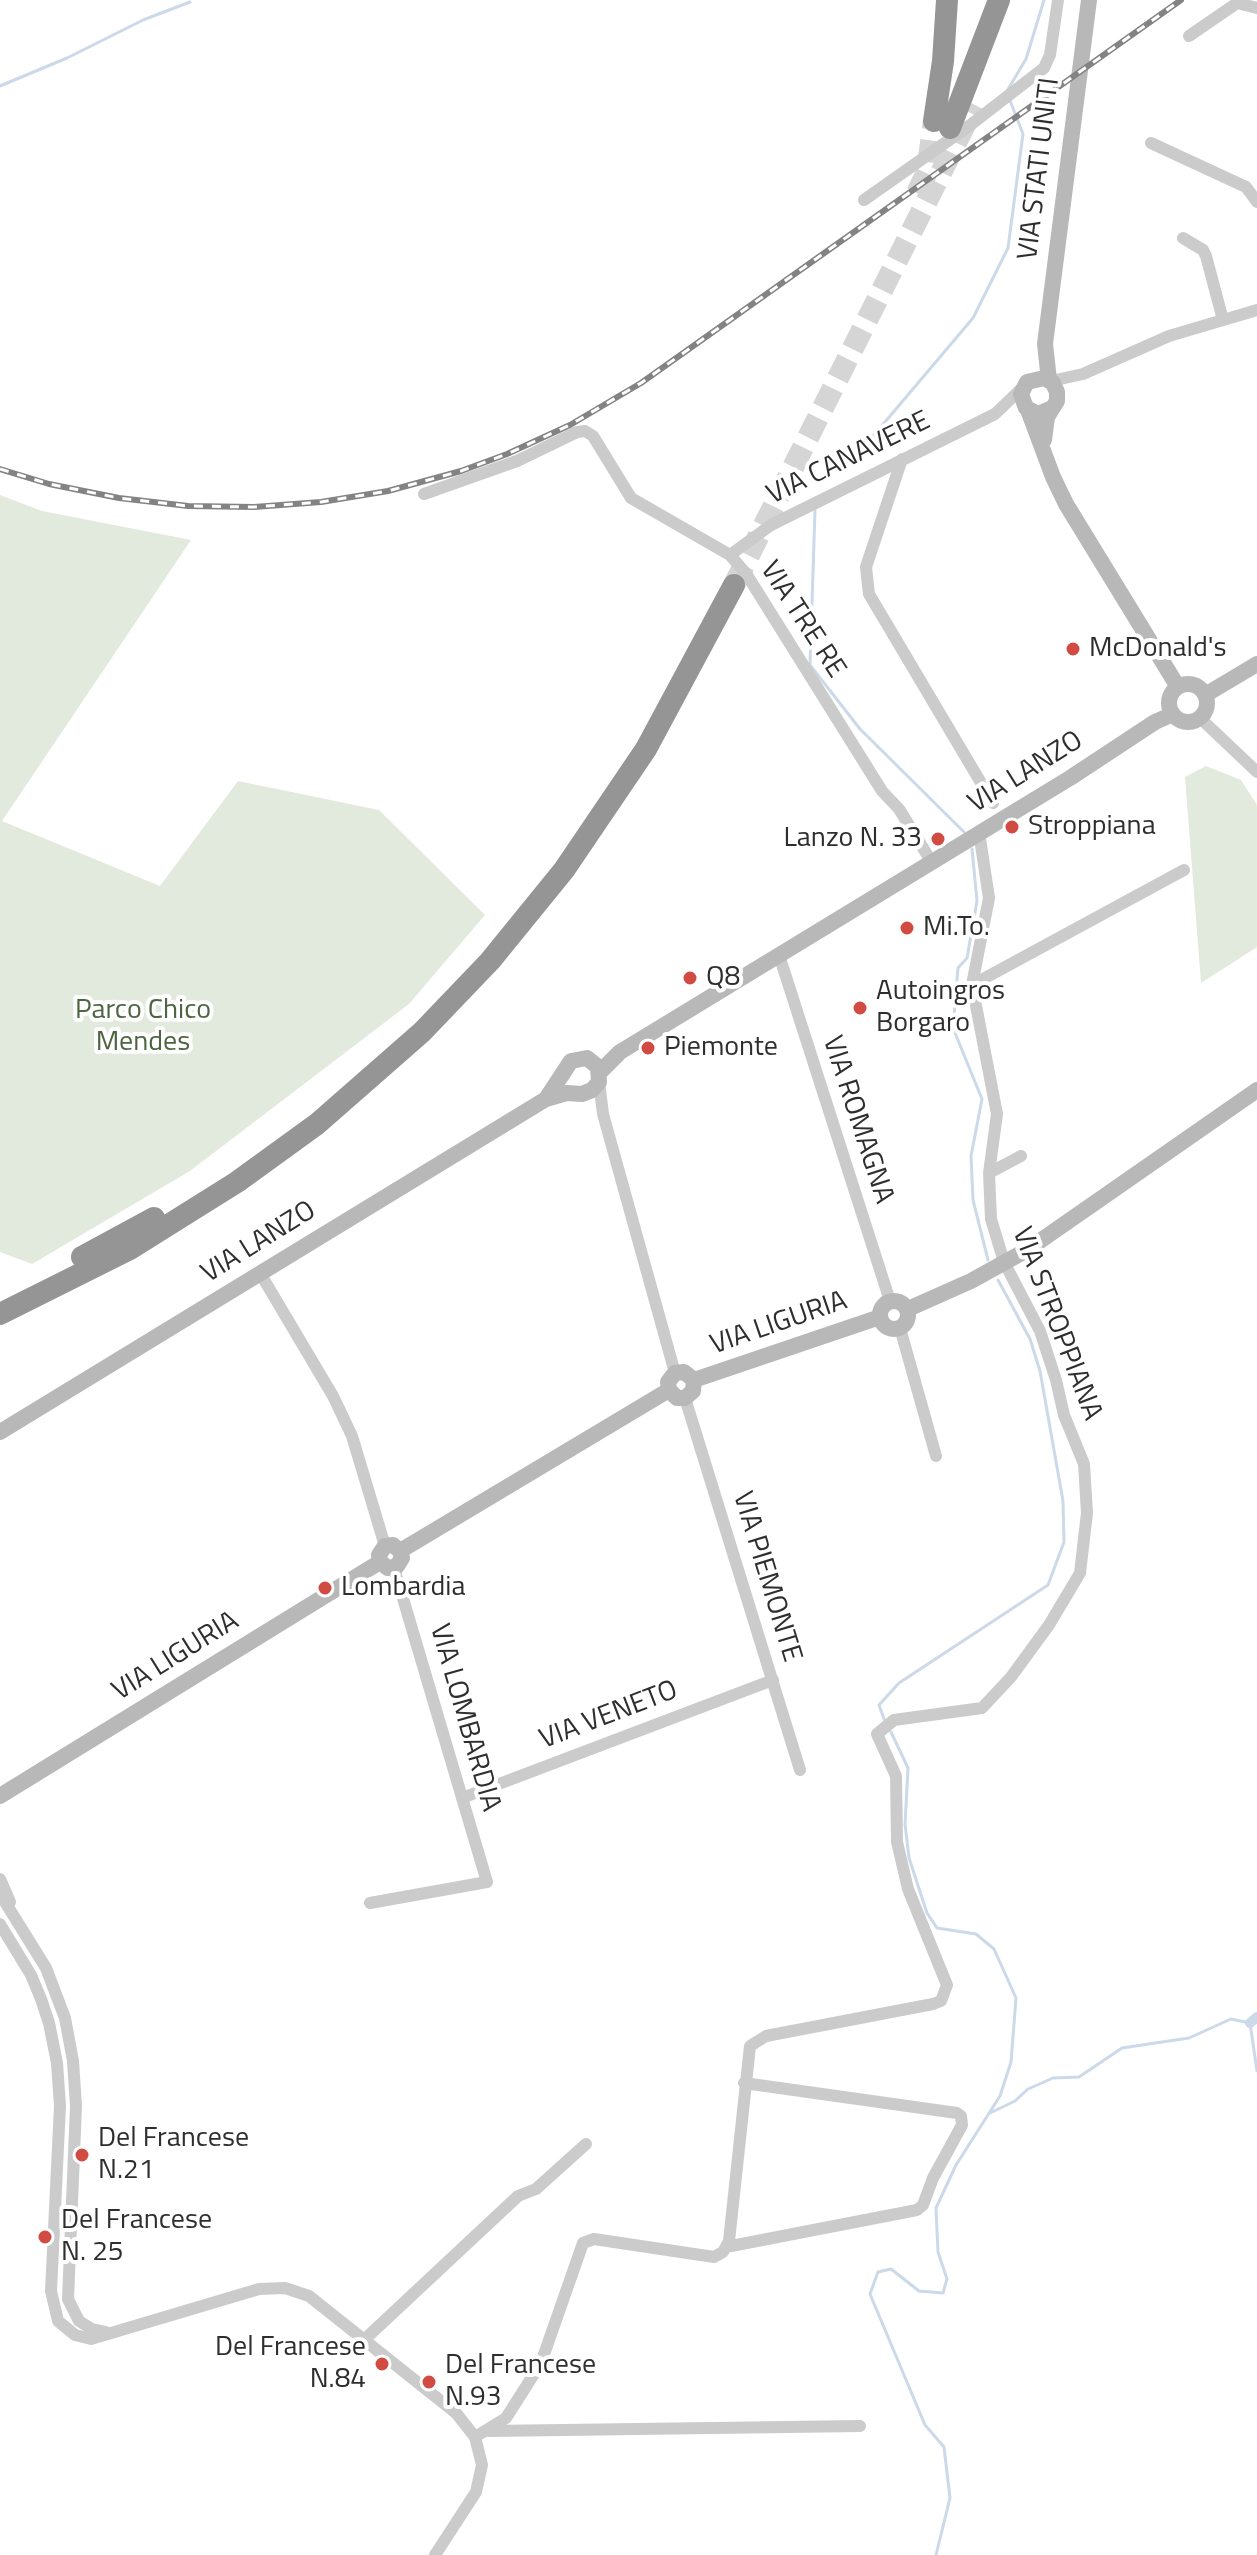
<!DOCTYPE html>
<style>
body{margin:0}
canvas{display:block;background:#fff}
</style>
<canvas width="1257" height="2555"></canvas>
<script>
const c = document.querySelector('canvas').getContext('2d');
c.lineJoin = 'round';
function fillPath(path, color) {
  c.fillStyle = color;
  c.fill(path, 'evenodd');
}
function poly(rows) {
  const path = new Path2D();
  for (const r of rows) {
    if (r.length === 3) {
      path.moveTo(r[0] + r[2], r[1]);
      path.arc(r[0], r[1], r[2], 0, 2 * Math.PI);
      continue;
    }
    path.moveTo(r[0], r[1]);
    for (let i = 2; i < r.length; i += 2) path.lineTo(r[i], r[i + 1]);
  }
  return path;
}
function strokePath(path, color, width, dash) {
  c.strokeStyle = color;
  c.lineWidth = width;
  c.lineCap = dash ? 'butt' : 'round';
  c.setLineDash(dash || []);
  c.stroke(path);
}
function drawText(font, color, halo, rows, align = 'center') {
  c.font = font + ' "Titillium Web",sans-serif';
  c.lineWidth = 8;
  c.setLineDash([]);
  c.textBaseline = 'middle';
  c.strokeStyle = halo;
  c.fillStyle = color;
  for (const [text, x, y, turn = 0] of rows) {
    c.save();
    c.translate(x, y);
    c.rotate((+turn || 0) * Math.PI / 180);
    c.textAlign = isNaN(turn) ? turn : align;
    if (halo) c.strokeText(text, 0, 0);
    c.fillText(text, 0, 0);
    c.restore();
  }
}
fillPath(poly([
 [0,495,42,511,191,540,2,821,160,886,238,781,379,810,485,915,409,1004,190,1171,32,1264,0,1252],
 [1206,766,1241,780,1257,805,1257,947,1201,983,1185,777]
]), '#e2eadd');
strokePath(poly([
 [0,86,67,58,143,20,190,2],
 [1007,91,1026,59,1044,0],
 [852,461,973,318,1008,248,1023,134,1009,98],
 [815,510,810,665,860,729,964,832],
 [972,849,977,901,967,958,958,968,953,1028,982,1099,971,1156,973,1200,988,1260],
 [884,1719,879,1705,899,1683,1048,1585,1064,1542,1063,1501,1040,1371,1030,1339,998,1280],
 [891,1732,908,1768,905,1824,909,1858,927,1913,937,1928,976,1934,994,1949,1016,1998,1011,2062,1000,2096,956,2165,936,2208,938,2252,947,2279,943,2293,919,2291,891,2269,878,2272,870,2294,925,2425,944,2447,950,2498,936,2555],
 [990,2113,1015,2101,1028,2089,1053,2078,1079,2077,1122,2048,1189,2038,1231,2019,1250,2023,1257,2071]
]), '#cbd9e8', 3);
strokePath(poly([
 [1250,2023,1257,2017]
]), '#cbd9e8', 10);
strokePath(poly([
 [917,193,927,172,934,121],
 [734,585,975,105]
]), '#d5d5d5', 22, [22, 11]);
strokePath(poly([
 [1189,36,1237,3,1257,8],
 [1151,143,1246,187,1257,202],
 [864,200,969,126,1044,68,1050,55,1058,0],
 [1183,238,1203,250,1206,256,1223,320],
 [1051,381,1083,374,1169,336,1257,310],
 [902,459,866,567,869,594,993,803],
 [424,494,517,461,577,432,585,431,593,436,631,498,730,555,747,575,882,791,899,809,931,861],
 [730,555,771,525,995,414,1022,388],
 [1200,718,1257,772],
 [779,955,890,1301],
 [972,985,1184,870],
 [599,1082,603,1114,675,1373],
 [989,1173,1021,1156],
 [260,1273,333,1396,352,1436,385,1546],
 [900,1328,936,1456],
 [685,1398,800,1770],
 [462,1798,773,1680],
 [0,1879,10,1902],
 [0,1894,46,1968,65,2018,73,2061,76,2106,68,2299,79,2321,92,2329,106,2332],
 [370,1903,487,1882,394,1568],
 [0,1924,31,1975,41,1999,49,2023,57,2063,60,2106,51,2291,58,2321,75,2335,91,2339,259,2289,285,2288,309,2296,456,2413,475,2437,482,2465,476,2492,435,2555],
 [726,2247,917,2210,923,2205,933,2178,962,2125,961,2116,957,2113,744,2083],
 [364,2340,518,2196,536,2189,586,2144],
 [489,2431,860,2426],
 [475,2437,506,2418,541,2363,583,2243,594,2239,714,2257,723,2252,729,2241,750,2046,766,2036,933,2004,941,2001,947,1985,908,1889,897,1842,896,1776,877,1734,894,1720,982,1708,1011,1677,1049,1625,1080,1573,1087,1513,1084,1464,1064,1415,1056,1380,1040,1331,1004,1262,991,1219,989,1173,997,1114,972,985,989,898,979,832]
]), '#cbcbcb', 12);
strokePath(poly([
 [1049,380,1045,344,1089,0],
 [1028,410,1053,477,1066,504,1178,687],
 [1044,440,1047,417,1057,401,1057,392,1053,383,1044,378,1027,382,1021,394,1026,408,1038,414,1052,408],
 [1188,703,19],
 [1205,695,1257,664],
 [600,1072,620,1052,1070,778,1155,722,1173,714],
 [894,1315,14],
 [908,1309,971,1281,1027,1250,1257,1090],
 [694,1380,880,1317],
 [669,1390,677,1398,685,1398,693,1391,694,1380],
 [669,1390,668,1382,675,1373,684,1372,694,1380],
 [0,1432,546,1099,567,1093,582,1094,592,1090,599,1082,598,1067,587,1058,571,1061,546,1099],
 [400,1551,669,1390],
 [380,1562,379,1555,385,1546,393,1545,400,1551],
 [380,1562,388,1568,397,1566,402,1558,400,1551],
 [0,1796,380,1562]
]), '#b8b8b8', 16);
strokePath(poly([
 [934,121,943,61,947,0],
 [950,128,999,0],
 [82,1257,154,1218],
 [0,1314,130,1249,237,1182,317,1124,422,1032,490,961,564,870,646,749,734,585]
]), '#959595', 22);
const rail = poly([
 [0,469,49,484,119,498,188,506,254,507,321,502,388,491,461,471,507,454,570,425,641,383,1181,0]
]);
strokePath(rail, '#838383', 6);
strokePath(rail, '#fff', 3, [9]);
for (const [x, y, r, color] of [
 [1073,649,8,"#d24b43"],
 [1012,827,8,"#d24b43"],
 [938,839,8,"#d24b43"],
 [907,928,8,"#d24b43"],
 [690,978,8,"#d24b43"],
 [860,1008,8,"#d24b43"],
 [648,1048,8,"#d24b43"],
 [325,1588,8,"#d24b43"],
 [82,2155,8,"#d24b43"],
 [45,2237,8,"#d24b43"],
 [382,2364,8,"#d24b43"],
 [429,2382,8,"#d24b43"]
]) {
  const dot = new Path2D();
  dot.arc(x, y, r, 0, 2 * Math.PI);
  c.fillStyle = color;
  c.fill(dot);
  strokePath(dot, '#fff', 3);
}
drawText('28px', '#2e2e2e', '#fff', [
 ["VIA STATI UNITI",1040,169,-83],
 ["VIA CANAVERE",849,459,-26],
 ["VIA TRE RE",802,620,57],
 ["VIA LANZO",1026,773,-32],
 ["VIA ROMAGNA",857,1120,72],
 ["VIA LANZO",259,1243,-32],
 ["VIA LIGURIA",779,1324,-19],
 ["VIA STROPPIANA",1056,1324,69],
 ["VIA PIEMONTE",766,1577,73],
 ["VIA LIGURIA",176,1657,-32],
 ["VIA VENETO",609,1716,-21],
 ["VIA LOMBARDIA",464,1718,74]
]);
drawText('28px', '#2e2e2e', '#fff', [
 ["McDonald's",1089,649],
 ["Stroppiana",1028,827],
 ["Lanzo N. 33",922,839,"right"],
 ["Mi.To.",923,928],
 ["Q8",706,978],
 ["Autoingros",876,992],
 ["Borgaro",876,1024],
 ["Piemonte",664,1048],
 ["Lombardia",341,1588],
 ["Del Francese",98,2139],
 ["N.21",98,2171],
 ["Del Francese",61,2221],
 ["N. 25",61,2253],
 ["Del Francese",366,2348,"right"],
 ["N.84",366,2380,"right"],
 ["Del Francese",445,2366],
 ["N.93",445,2398]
], 'left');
drawText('28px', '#4c6540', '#fff', [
 ["Parco Chico",143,1011],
 ["Mendes",143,1043]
]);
</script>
